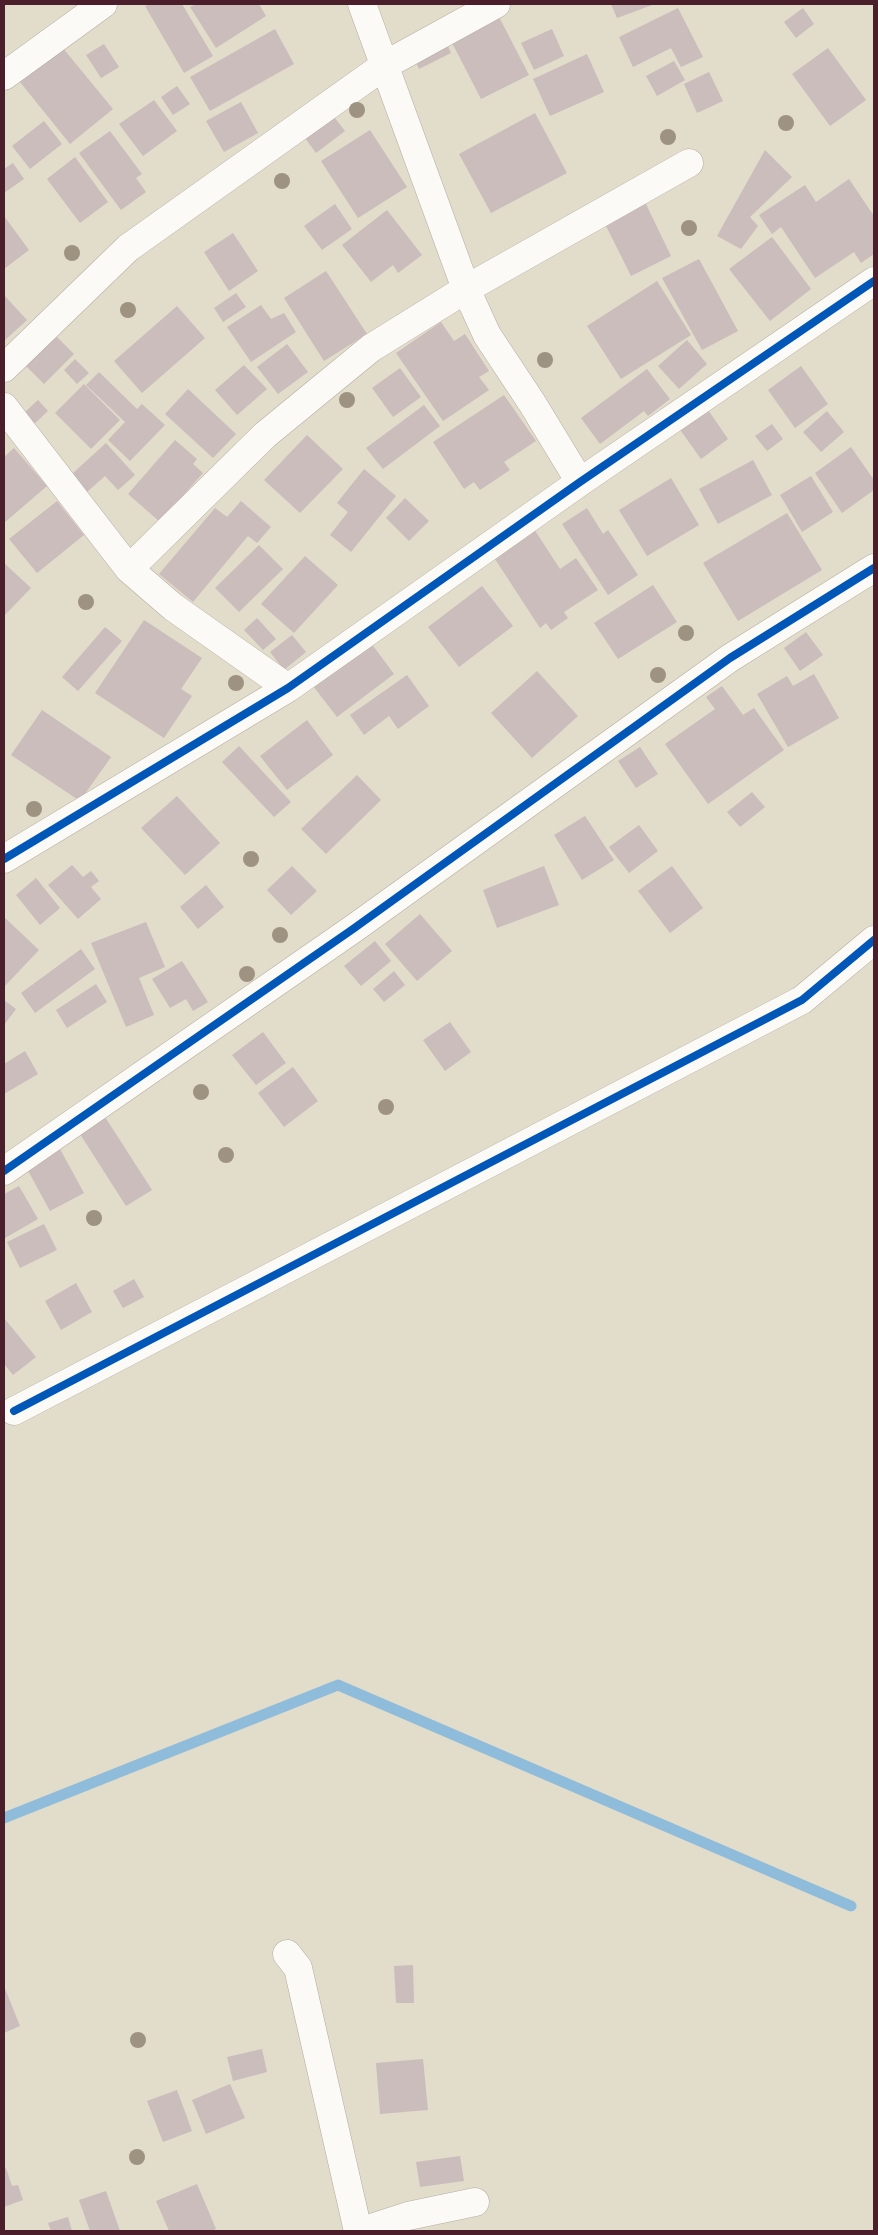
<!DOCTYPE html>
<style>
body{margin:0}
#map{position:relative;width:878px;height:2235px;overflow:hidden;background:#e2dcca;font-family:"Gochi Hand",sans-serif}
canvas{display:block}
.frame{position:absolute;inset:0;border:5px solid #4a1f2b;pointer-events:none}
</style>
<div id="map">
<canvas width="878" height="2235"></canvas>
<div class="frame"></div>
</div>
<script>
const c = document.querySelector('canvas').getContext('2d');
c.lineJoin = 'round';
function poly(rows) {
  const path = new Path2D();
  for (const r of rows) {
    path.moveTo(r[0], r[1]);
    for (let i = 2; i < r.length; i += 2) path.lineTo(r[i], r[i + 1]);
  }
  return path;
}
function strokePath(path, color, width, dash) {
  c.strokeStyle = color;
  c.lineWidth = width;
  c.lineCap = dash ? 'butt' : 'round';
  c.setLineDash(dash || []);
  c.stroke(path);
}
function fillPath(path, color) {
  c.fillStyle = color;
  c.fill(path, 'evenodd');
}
strokePath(poly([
 [4,1818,338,1685,851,1906]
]), '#8fbcda', 11);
fillPath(poly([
 [149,4,182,4,213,56,184,73,145,6],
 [196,4,259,4,266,16,216,48,190,7],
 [611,4,655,4,617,18],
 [678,8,703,57,681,67,671,48,633,67,619,37],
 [803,8,814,24,796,38,784,22],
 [497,13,529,75,481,99,449,37],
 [275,29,294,64,210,111,190,77],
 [552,29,564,56,534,70,521,43],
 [445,39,451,53,419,69,412,54],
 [104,44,119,67,101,78,86,55],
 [62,47,113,109,70,144,20,82],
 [828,48,866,100,830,126,792,74],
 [587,54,604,92,550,116,533,79],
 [674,61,685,80,657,96,646,76],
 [709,72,723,101,697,113,684,84],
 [177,86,190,104,173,115,161,97],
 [154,100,177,131,143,156,119,124],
 [241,102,258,133,224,152,206,121],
 [331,113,345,131,316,153,302,134],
 [535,113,567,173,491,213,459,154],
 [44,121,62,144,30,169,12,146],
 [370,130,407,187,358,218,321,161],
 [110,131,142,174,136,178,146,192,121,210,79,153],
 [765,150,792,177,750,217,758,226,741,249,717,236],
 [75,157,108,202,80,223,47,179],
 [13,163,24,179,4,193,4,169],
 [849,179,874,216,874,254,861,263,854,252,815,278,781,227,772,234,759,215,805,185,816,202],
 [644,200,671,256,631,276,603,220],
 [335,204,352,229,322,250,304,226],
 [387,210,422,255,398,273,393,265,371,282,342,245],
 [4,216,29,250,4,269],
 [233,233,258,271,229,291,204,252],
 [772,237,811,289,770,321,729,269],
 [699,259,738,331,702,350,662,278],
 [326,271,367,334,324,361,284,298],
 [657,281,691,335,621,379,587,326],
 [236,293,246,307,223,322,214,308],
 [4,295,27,320,4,341],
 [261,305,271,319,284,313,296,332,251,362,227,327],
 [177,306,205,338,142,393,114,361],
 [441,322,454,341,465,334,489,371,479,377,489,390,443,421,396,353],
 [53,333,74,354,44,384,23,363],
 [687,340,707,364,679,389,658,366],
 [287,344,308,372,278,394,257,367],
 [75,359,89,373,77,384,64,370],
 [244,365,267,389,237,415,215,390],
 [801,366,828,404,795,428,768,390],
 [400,368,421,397,393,417,372,388],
 [647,369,670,399,648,416,644,411,600,444,581,418],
 [99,372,137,409,142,404,165,425,130,461,108,440,125,422,86,385],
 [84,384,120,420,91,449,55,413],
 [188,389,236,434,213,458,165,414],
 [504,395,536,441,504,462,510,470,480,490,474,482,464,489,433,442],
 [38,400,48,411,33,425,23,414],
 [704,404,728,439,701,459,676,424],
 [424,405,440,426,383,469,366,448],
 [827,411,844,432,821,452,803,432],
 [772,424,783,439,767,451,755,436],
 [307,435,343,469,300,513,264,480],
 [175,440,197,459,193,464,203,473,160,522,128,494],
 [106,443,135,475,118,490,105,476,87,492,72,474],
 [851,447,874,480,874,490,842,513,815,473],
 [14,448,47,486,4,523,4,457],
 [753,460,772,495,718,524,699,489],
 [364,469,396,496,351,552,330,535,348,512,337,503],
 [811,476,833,512,802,532,780,495],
 [671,478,699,525,647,556,619,510],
 [405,498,429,521,409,541,386,518],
 [57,501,84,535,37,573,9,539],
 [241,501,271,527,257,543,248,536,193,602,159,574,215,508,227,517],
 [587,508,603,534,608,530,638,575,608,595,562,524],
 [787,513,822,570,738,621,703,563],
 [534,529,560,569,576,558,598,590,564,612,568,618,551,630,546,623,540,628,493,556],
 [259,545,283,569,239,612,215,588],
 [305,556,338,585,294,633,261,604],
 [4,563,31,588,4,616],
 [653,585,677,622,618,659,594,623],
 [482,586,513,626,459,667,428,627],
 [257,618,276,639,263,650,244,630],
 [144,620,202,658,181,689,192,696,164,738,95,693],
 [105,627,122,641,78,691,62,677],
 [806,632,823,655,800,671,784,648],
 [292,635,306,652,284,670,270,652],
 [371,643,394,674,337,717,313,686],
 [537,671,578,716,532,758,491,713],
 [814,674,839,718,788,747,757,694,787,676,793,686],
 [407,675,429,706,398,729,389,716,364,735,350,715],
 [722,686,743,715,754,708,784,750,708,804,665,744,715,709,706,697],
 [42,710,111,757,80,801,11,755],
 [307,720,333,755,287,790,260,756],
 [239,746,291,802,274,817,222,762],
 [640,747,658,774,636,788,618,761],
 [357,775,381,800,326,854,301,829],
 [752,792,765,807,740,827,727,812],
 [177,796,220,843,185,875,141,828],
 [585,816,614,860,582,880,554,835],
 [639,825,658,851,629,873,609,847],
 [72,865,83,877,91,871,99,881,91,887,101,899,78,919,48,885],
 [292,866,317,891,291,915,267,890],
 [544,866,559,905,497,928,483,890],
 [672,866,703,908,670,933,638,891],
 [36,878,60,908,40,925,16,895],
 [206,885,224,907,198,929,180,907],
 [420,914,452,951,417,981,385,944],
 [4,917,39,950,4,987],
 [146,922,165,967,139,978,154,1015,126,1027,91,943],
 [375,941,391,961,361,986,344,966],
 [81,949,95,969,35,1013,21,993],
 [182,961,208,1002,193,1011,186,999,170,1008,152,979],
 [394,971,405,985,384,1002,373,989],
 [96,984,107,1002,67,1028,56,1010],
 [4,1000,16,1009,4,1025],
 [450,1022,471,1052,445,1071,423,1040],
 [263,1032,286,1063,256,1085,232,1055],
 [25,1051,38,1074,4,1094,4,1064],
 [293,1067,318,1101,284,1127,258,1093],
 [105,1117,152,1190,126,1206,80,1134],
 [60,1149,84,1193,50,1211,26,1167],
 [19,1186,38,1219,5,1238,4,1194],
 [44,1224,57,1250,20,1268,7,1242],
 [134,1279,144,1297,123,1308,113,1291],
 [76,1283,92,1312,61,1330,45,1301],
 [4,1318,36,1357,13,1375,4,1364],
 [413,1965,414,2003,396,2003,394,1966],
 [4,1986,20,2026,4,2033],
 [262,2049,267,2072,233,2081,227,2057],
 [423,2059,428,2110,380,2114,376,2063],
 [230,2084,245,2118,206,2134,192,2100],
 [177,2090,192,2131,163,2142,147,2101],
 [460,2156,464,2181,420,2187,416,2162],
 [6,2168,12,2186,18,2185,23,2200,4,2207,4,2169],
 [197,2184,216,2229,210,2231,169,2231,156,2201],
 [106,2191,120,2231,90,2231,79,2200],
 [68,2217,72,2231,51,2231,48,2223]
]), '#cabdbc');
const minor = poly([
 [362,4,466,289,487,335,532,403,580,482],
 [4,76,103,4],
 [4,368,128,248,385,65,496,4],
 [4,407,129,569,173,607,288,688],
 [129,569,265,435,371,348,466,289,689,163],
 [4,859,288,688,580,482,874,281],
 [4,1171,353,929,730,658,874,568],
 [14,1411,802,1000,874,940],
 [287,1954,298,1968,358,2231],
 [362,2231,408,2216,475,2202]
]);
strokePath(minor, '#b4ada2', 29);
strokePath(minor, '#fbfaf7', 28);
strokePath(poly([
 [4,859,288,688,580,482,874,281],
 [4,1171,353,929,730,658,874,568],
 [14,1411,802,1000,874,940]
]), '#0057b8', 8);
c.fillStyle = '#9e9280';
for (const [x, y] of [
 [357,110],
 [786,123],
 [668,137],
 [282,181],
 [689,228],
 [72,253],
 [128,310],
 [545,360],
 [347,400],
 [86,602],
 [686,633],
 [658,675],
 [236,683],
 [34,809],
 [251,859],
 [280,935],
 [247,974],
 [201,1092],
 [386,1107],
 [226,1155],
 [94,1218],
 [138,2040],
 [137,2157]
]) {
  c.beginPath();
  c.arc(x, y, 8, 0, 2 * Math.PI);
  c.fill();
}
</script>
